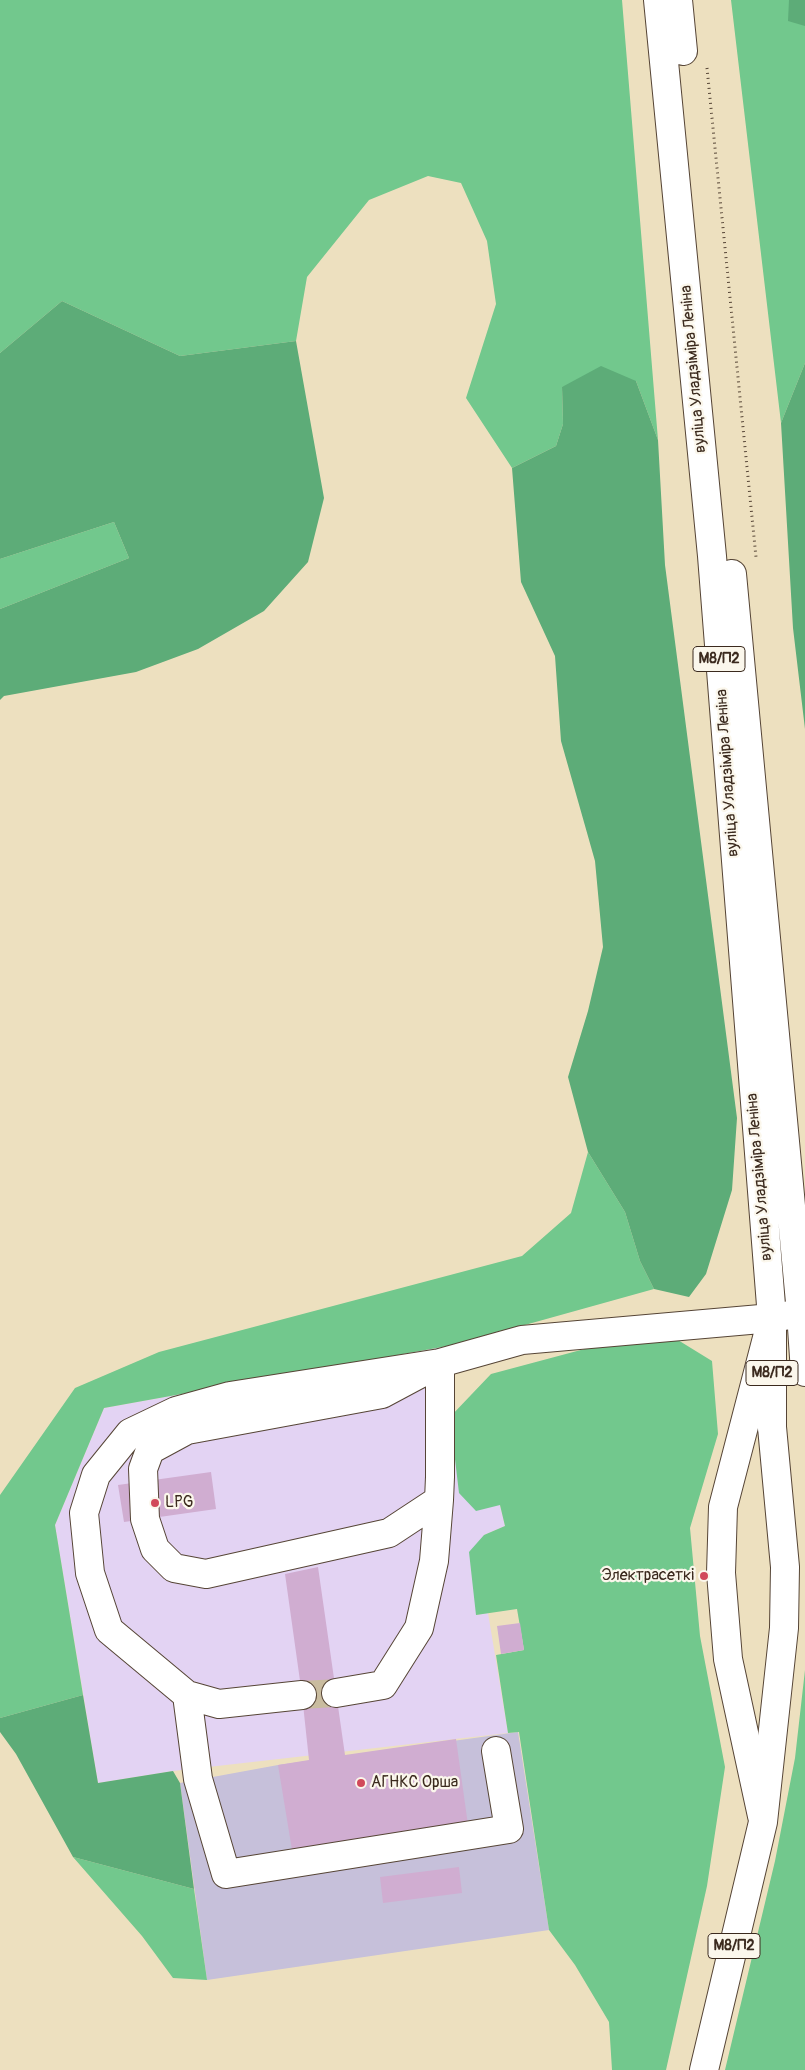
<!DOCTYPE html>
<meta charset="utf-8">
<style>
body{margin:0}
canvas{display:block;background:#ede0bf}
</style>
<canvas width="805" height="2070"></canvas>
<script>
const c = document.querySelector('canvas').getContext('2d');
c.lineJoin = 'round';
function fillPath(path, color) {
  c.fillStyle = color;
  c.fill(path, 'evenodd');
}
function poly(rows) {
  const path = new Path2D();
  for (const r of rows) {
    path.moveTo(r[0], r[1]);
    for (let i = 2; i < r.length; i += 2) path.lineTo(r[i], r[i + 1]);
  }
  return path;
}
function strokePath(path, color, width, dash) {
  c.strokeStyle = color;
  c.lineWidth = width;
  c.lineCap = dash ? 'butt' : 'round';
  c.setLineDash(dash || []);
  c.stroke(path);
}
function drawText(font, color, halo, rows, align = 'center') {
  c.font = font + ' Pangolin,sans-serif';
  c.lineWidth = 4.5;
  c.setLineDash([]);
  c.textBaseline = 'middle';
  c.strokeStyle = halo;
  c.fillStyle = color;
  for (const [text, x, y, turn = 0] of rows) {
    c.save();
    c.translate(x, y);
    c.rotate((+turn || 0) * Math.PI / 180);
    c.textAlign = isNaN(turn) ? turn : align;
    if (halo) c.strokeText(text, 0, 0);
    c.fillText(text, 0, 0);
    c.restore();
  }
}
fillPath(poly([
 [453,1345,450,1417,500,1505,505,1526,484,1535,476,1615,488,1613,508,1733,173,1771,98,1783,55,1525,104,1408]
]), '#e3d3f3');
fillPath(poly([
 [518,1732,549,1930,207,1980,180,1783,278,1765]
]), '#c6c0da');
fillPath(poly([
 [0,0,622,0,658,440,636,381,562,387,563,424,556,446,512,468,466,398,496,304,487,241,461,183,428,176,369,200,307,277,296,341,180,356,62,301,0,353],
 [731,0,805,0,805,363,781,423],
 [114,522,129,558,0,609,0,559],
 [588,1152,625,1212,640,1261,654,1289,453,1345,104,1408,55,1525,83,1695,0,1718,0,1495,75,1388,159,1352,522,1256,571,1213],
 [673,1337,712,1361,718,1434,690,1528,700,1636,725,1767,707,1886,666,2070,612,2070,609,2022,575,1965,549,1930,519,1732,508,1733,496,1655,524,1650,517,1609,476,1615,469,1552,484,1535,505,1526,500,1505,476,1511,459,1493,450,1417,491,1374,607,1343],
 [805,1670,805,2070,725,2070,775,1861,795,1758],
 [73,1857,194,1889,207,1980,173,1978,142,1936]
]), '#72c88d');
fillPath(poly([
 [789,0,805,0,805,26,788,21],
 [62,301,180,356,296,341,324,498,308,562,264,611,198,649,136,672,4,696,0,700,0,609,129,558,114,522,0,559,0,353],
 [805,363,805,729,793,628,781,423],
 [601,366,636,381,658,440,665,565,737,1118,732,1190,706,1274,689,1297,654,1289,640,1261,625,1212,588,1152,568,1077,588,1011,603,947,595,861,561,741,555,656,521,582,512,468,556,446,563,424,562,387],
 [83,1695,98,1783,173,1771,180,1783,194,1889,73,1857,16,1754,0,1732,0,1718]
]), '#5dac78');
fillPath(poly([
 [211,1472,216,1509,124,1522,118,1485],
 [318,1567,345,1755,456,1739,468,1825,292,1850,278,1765,309,1760,302,1695,285,1574],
 [520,1623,524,1650,501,1654,497,1626],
 [459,1867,462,1893,383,1903,380,1877]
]), '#d0add1');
strokePath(poly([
 [302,1695,336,1693]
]), '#c9bc9f', 28, [28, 14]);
const minor = poly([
 [439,1500,389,1533,206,1574,174,1568,155,1549,145,1519,143,1469,150,1450,187,1430,382,1394,440,1363,522,1340,772,1318,796,1314],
 [187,1695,198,1779,226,1874,509,1829,496,1751],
 [302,1695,219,1704,187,1695,109,1630,90,1573,84,1513,96,1475,130,1433,176,1411,230,1396,440,1363,440,1477,439,1500,434,1561,419,1628,383,1685,336,1693],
 [762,1816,728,1659,721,1573,723,1507,768,1334]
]);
const major = poly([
 [658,0,712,556,772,1318,772,1427],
 [678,0,683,51],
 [732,574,801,1313,805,1372]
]);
const highway = poly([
 [704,2070,763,1822,784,1628,785,1567,772,1427]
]);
strokePath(minor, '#564536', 30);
strokePath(major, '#564536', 30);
strokePath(highway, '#564536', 30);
strokePath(poly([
 [707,68,756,557]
]), '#564536', 3, [1, 4]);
strokePath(minor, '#fff', 28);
strokePath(major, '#fff', 28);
strokePath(highway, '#fff', 28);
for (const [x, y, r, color] of [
 [155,1503,5,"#d1495b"],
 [704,1576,5,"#d1495b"],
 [361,1783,5,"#d1495b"]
]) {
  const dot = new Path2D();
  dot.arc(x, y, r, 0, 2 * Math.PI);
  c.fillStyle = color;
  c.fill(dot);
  strokePath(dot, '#fbf7ec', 2);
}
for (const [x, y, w] of [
 [719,659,52],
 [772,1373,52],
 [734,1946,52]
]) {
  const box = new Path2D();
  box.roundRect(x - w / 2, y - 12.5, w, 25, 4);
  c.fillStyle = '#fbf7ec';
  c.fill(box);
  strokePath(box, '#3b2a1e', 1);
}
drawText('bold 15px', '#3b2a1e', null, [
 ["М8/П2",719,659],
 ["М8/П2",772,1373],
 ["М8/П2",734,1946]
]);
drawText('16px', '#3b2a1e', '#fbf7ec', [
 ["вуліца Уладзіміра Леніна",694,369,-95],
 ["вуліца Уладзіміра Леніна",728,773,-94],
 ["вуліца Уладзіміра Леніна",760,1177,-95]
]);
drawText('16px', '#3b2a1e', '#fbf7ec', [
 ["LPG",165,1503],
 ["Электрасеткі",694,1576,"right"],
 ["АГНКС Орша",371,1783]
], 'left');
</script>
